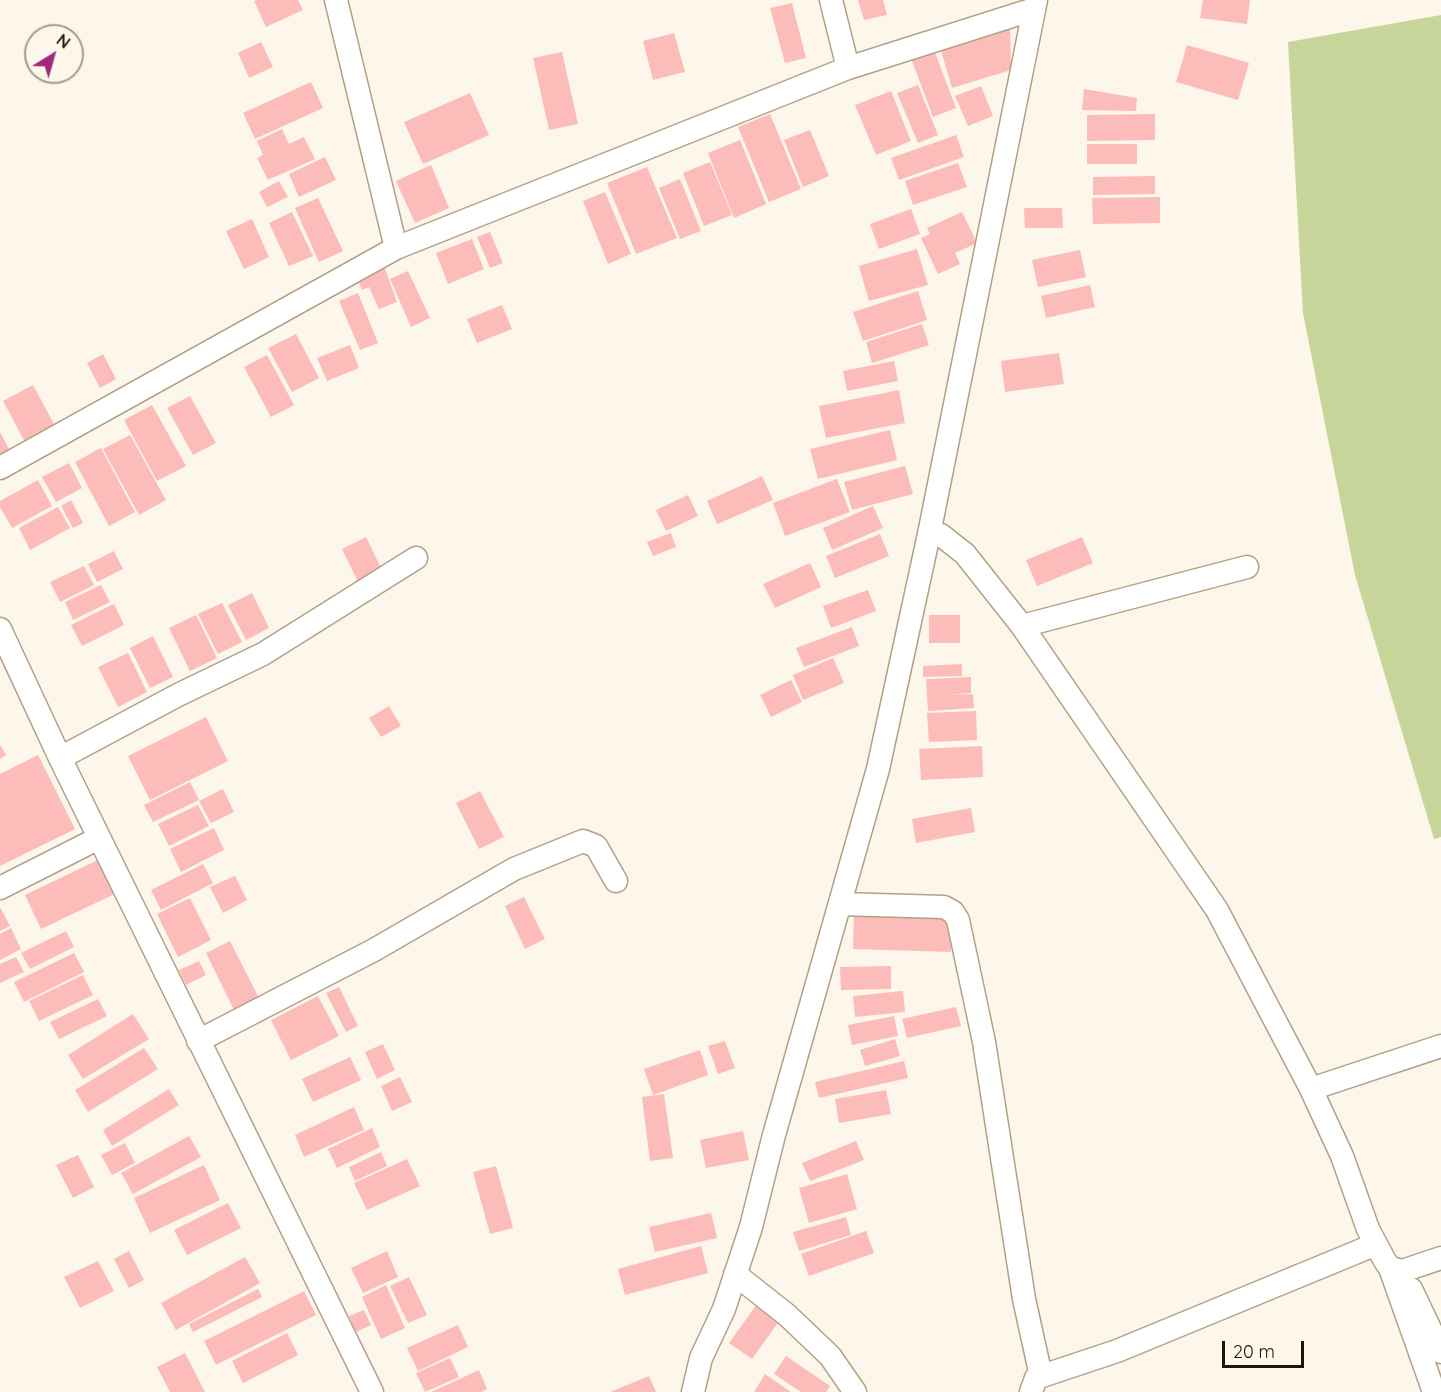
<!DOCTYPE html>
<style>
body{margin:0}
#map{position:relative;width:1441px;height:1392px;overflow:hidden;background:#fdf6ea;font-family:Quicksand,sans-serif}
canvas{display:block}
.north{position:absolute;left:24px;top:24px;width:60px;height:60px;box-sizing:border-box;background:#fdf6ea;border:2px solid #a29c90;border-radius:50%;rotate:37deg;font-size:16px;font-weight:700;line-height:24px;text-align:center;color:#1a140a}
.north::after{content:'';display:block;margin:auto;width:21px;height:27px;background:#a3287d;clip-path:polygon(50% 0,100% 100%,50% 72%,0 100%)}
.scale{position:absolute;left:1222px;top:1341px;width:82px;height:27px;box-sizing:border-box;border:3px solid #1a140a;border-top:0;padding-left:8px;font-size:18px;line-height:21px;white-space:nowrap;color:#1a140a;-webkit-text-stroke:4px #fdf6ea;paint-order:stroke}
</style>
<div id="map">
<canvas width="1441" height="1392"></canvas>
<div class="north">N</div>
<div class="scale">20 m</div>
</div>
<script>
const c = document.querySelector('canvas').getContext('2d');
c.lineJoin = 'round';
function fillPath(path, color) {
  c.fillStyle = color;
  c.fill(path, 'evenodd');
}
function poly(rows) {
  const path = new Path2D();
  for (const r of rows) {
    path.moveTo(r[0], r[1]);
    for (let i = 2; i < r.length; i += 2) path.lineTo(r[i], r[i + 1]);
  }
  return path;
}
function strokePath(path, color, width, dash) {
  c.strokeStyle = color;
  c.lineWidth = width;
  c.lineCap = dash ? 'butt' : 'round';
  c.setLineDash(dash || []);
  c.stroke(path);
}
fillPath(poly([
 [1441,15,1441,837,1434,839,1355,575,1303,313,1288,42]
]), '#c7d59b');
fillPath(poly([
 [257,0,298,0,303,10,266,27,254,1],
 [858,0,883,0,887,15,864,20],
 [1203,0,1250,0,1247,24,1200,18],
 [792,3,806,58,785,63,770,8],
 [1010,26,1011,70,952,88,940,47],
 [674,33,685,72,653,80,643,41],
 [261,42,273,67,249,78,238,53],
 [1187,45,1249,63,1238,100,1176,82],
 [934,50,956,108,933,117,911,58],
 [562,52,578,124,549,130,533,58],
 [311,82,323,108,255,139,243,113],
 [918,85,938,135,918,143,897,93],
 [981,86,993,116,968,126,955,96],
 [1084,89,1137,98,1136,111,1082,110],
 [891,91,911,141,876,155,855,105],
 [470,93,489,135,423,164,404,122],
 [770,114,801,189,769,202,738,127],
 [1155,114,1155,140,1087,141,1087,115],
 [282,129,289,144,304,137,315,159,268,180,257,158,263,155,257,141],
 [810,130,829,176,803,187,784,140],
 [956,135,964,157,899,180,891,158],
 [740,140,766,204,734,218,708,153],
 [1087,144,1137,144,1137,164,1087,164],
 [325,157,336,180,299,197,289,174],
 [710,162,732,215,704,226,683,173],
 [958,163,967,187,913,205,905,181],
 [431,165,449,208,415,223,396,181],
 [647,167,677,238,636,254,607,183],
 [1155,176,1155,194,1093,195,1093,177],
 [680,179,701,231,680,239,659,188],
 [279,181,288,197,267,207,259,192],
 [605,192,631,254,608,264,583,201],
 [1160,197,1160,223,1093,224,1092,198],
 [318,198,343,251,319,262,295,208],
 [1024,208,1062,208,1063,228,1025,228],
 [911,209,920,234,879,249,870,224],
 [292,212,313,256,289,266,269,223],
 [962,212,977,243,955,253,960,264,938,274,921,238,930,234,927,228],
 [252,219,269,257,244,269,226,231],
 [490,232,503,263,490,268,477,237],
 [472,239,484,269,448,284,436,253],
 [917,249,928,285,869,301,859,266],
 [1080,250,1086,277,1038,287,1032,260],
 [384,266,397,302,379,309,369,287,362,290,357,278],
 [408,271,430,318,411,327,390,279],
 [1090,285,1095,307,1046,318,1041,296],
 [918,291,927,320,863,341,853,312],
 [358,293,378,343,360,350,339,301],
 [502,305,512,329,477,343,467,319],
 [922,324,929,345,872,363,866,342],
 [296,334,319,378,292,392,268,348],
 [350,345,359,368,327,381,317,358],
 [1059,353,1064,384,1005,392,1001,361],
 [103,354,116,379,100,388,87,363],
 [267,355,294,405,271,417,244,367],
 [894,361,898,381,847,391,843,371],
 [33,385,55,426,25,442,3,401],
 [899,390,905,423,826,438,819,406],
 [190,396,216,443,193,455,167,408],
 [152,405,186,466,157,481,124,420],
 [890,430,897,460,818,479,810,449],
 [0,432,11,453,0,458],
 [130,435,166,500,139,515,103,449],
 [101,448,135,512,109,526,75,462],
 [69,463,82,488,56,502,42,477],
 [905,466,913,494,852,510,844,482],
 [762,476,773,500,717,524,707,501],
 [837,479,850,512,785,536,773,503],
 [38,480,52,506,12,528,0,507,0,501],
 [688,495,698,516,666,531,656,510],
 [71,500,83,523,73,528,61,506],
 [873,506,883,528,832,550,823,528],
 [58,507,70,528,30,550,19,528],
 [671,533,676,547,653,556,647,542],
 [880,534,889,556,835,578,826,556],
 [366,537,382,570,358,582,342,549],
 [1082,537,1093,563,1037,586,1026,560],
 [114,551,123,569,97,582,88,564],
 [810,563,821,587,775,608,763,584],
 [84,566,94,585,60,602,50,582],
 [101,585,110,602,73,620,65,602],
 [868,590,876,611,831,628,823,606],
 [252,593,269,628,246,640,228,605],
 [222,603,242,642,218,654,198,614],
 [114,604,124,625,82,646,71,625],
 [196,615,217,658,190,671,169,628],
 [929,615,960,615,960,643,929,643],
 [852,627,859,646,804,667,796,648],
 [153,636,173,677,150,688,130,648],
 [128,653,147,692,118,707,98,667],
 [833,658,844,683,803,700,793,675],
 [962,664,962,676,923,677,923,666],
 [971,677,971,693,946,695,973,694,974,708,928,711,926,679],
 [791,680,802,702,771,717,760,695],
 [389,706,401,726,381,737,369,718],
 [976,711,977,740,929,742,927,713],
 [206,717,228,761,150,800,128,756],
 [0,745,6,755,0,759],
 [982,746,983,777,921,780,919,749],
 [38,755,75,829,0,866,0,774],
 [190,782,199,800,153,822,144,805],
 [223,789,234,812,211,823,199,801],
 [480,791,504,837,479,849,456,803],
 [198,805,209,826,169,846,158,824],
 [971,808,975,832,916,843,912,819],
 [214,828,224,850,181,872,170,849],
 [102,858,119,892,41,929,25,895],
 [203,864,213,883,161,910,151,890],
 [235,876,247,900,223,913,210,887],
 [524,897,545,939,525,949,505,906],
 [190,898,211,940,178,957,157,914],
 [0,907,10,926,0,931],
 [854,912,951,915,951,952,853,949],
 [11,928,21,949,0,960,0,934],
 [66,931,74,947,30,969,21,953],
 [230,941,262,1004,237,1016,206,953],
 [74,953,84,972,24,1002,14,982],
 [16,957,24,972,0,983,0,964],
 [199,961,206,975,186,985,179,970],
 [891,966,891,989,841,990,840,967],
 [83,975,93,995,39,1021,29,1001],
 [339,987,358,1026,346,1032,326,993],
 [903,991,905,1012,855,1017,853,996],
 [318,996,339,1036,291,1060,271,1020],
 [98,999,107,1016,59,1039,50,1022],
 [956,1007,961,1026,907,1038,902,1019],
 [133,1014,149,1039,83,1079,68,1055],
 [894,1016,898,1036,852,1045,848,1025],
 [895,1039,900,1056,865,1066,860,1050],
 [725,1041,735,1068,718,1074,708,1046],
 [383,1044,395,1070,377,1079,365,1052],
 [144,1048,158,1069,88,1112,75,1090],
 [700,1050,708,1075,653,1095,644,1069],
 [350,1057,361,1080,313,1102,302,1079],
 [904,1061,908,1078,819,1098,815,1082],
 [400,1077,412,1102,392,1111,381,1086],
 [169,1089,179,1105,112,1146,103,1130],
 [886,1090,891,1114,839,1123,835,1099],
 [664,1094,673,1158,650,1161,642,1097],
 [354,1107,364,1130,304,1157,295,1135],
 [372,1128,380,1147,337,1168,328,1149],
 [743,1131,749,1160,706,1168,700,1140],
 [189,1136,201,1157,133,1194,121,1173],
 [856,1141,864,1160,810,1181,802,1163],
 [125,1143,135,1163,112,1175,101,1155],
 [381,1152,387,1166,355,1181,349,1167],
 [78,1155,94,1187,73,1198,56,1165],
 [407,1159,420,1186,367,1210,354,1183],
 [204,1165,220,1200,150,1233,134,1198],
 [496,1166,513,1228,490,1234,473,1172],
 [847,1174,857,1209,809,1223,799,1188],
 [228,1203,241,1228,187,1255,174,1230],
 [711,1213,717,1238,655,1252,649,1227],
 [846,1217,851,1235,799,1251,793,1232],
 [866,1231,874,1253,809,1276,801,1254],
 [701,1246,708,1273,625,1295,618,1269],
 [129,1251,144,1280,129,1288,114,1259],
 [387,1251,398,1277,363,1293,351,1268],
 [245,1257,260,1283,176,1330,161,1303],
 [98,1261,114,1291,80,1308,64,1277],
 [409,1277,427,1315,408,1323,390,1286],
 [386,1285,405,1328,381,1339,362,1297],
 [258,1289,262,1297,193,1332,189,1324],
 [304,1291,316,1315,216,1365,204,1341],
 [757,1304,780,1320,752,1359,729,1343],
 [364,1310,371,1325,356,1332,349,1316],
 [458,1325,468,1347,418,1371,407,1348],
 [287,1333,298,1355,243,1383,232,1361],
 [185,1353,205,1392,170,1392,157,1367],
 [786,1356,830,1386,826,1392,801,1392,774,1374],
 [450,1358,459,1377,425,1392,416,1373],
 [479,1370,487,1389,481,1392,431,1392],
 [765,1374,791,1392,754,1392],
 [649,1376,656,1392,610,1392]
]), '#fbbcba');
const minor = poly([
 [336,0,396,248],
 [831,0,848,68],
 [0,468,396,248,848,68,1034,9],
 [929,534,941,535,965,554,1022,626,1217,910,1311,1089,1342,1156,1368,1229,1385,1261,1390,1268,1402,1271,1441,1258],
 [1022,626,1247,567],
 [0,629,60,758,372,1392],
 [60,758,178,695,263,654,416,558],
 [0,888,99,838],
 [840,904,944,907,953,912,958,920,984,1042,1024,1299,1041,1376],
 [198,1041,374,950,514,869,583,841,596,846,616,881],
 [1311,1089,1441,1046],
 [1390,1268,1434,1392],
 [735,1274,787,1315,830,1356,855,1392],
 [1411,1289,1441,1352],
 [693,1392,701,1358,724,1309,751,1227,774,1135,878,769,929,534,1036,0],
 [1031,1392,1036,1378,1117,1351,1374,1245]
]);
strokePath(minor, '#b2a285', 25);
strokePath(minor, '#fff', 22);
</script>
